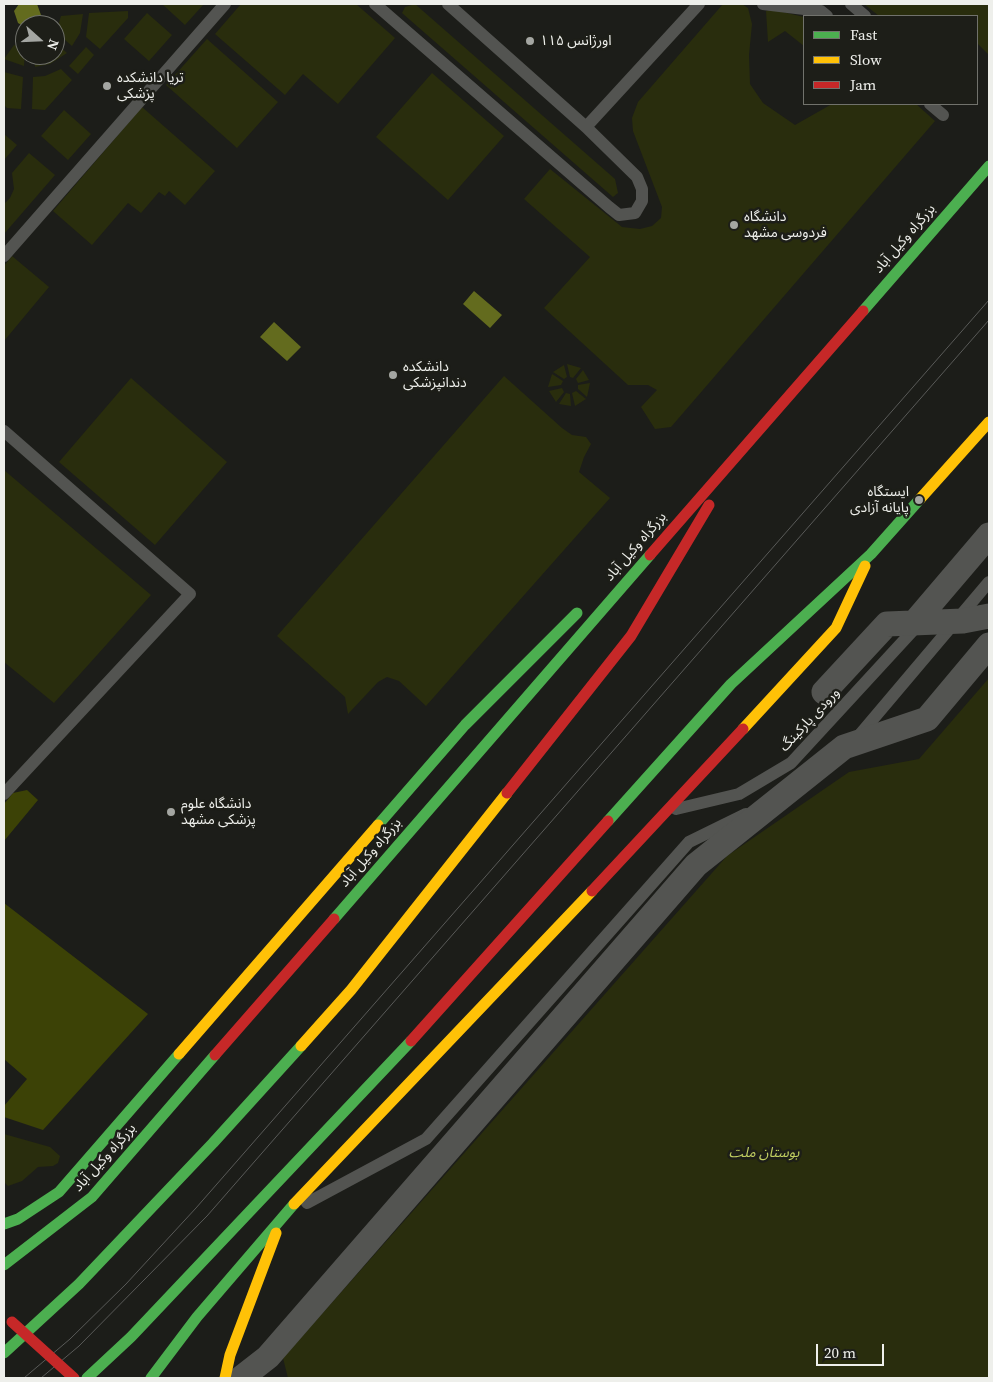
<!DOCTYPE html>
<meta charset="utf-8">
<style>
body{margin:0}
#map{position:relative;width:993px;height:1382px;overflow:hidden;background:#1c1d19;font-family:"Source Serif 4",serif}
canvas{display:block}
.frame{position:absolute;inset:0;border:5px solid #eeefeb;pointer-events:none}
.legend{position:absolute;left:803px;top:15px;width:175px;height:90px;box-sizing:border-box;background:#1d1e18;border:1px solid #71726c;margin:0;padding:6px 9px;list-style:none;font-size:15px;color:#eeefeb}
.legend li{display:flex;align-items:center;gap:10px;height:25px}
.legend b{width:25px;border:1px solid #71726c}
.north{position:absolute;left:15px;top:15px;width:50px;height:50px;box-sizing:border-box;background:#1d1e18;border:1px solid #71726c;border-radius:50%;rotate:110deg;font-size:14px;font-weight:700;line-height:20px;text-align:center;color:#eeefeb}
.north::after{content:'';display:block;margin:auto;width:18px;height:22px;background:#a4a6a2;clip-path:polygon(50% 0,100% 100%,50% 72%,0 100%)}
.scale{position:absolute;left:816px;top:1344px;width:68px;height:22px;box-sizing:border-box;border:2px solid #eeefeb;border-top:0;padding-left:6px;font-size:15px;line-height:18px;white-space:nowrap;color:#eeefeb;-webkit-text-stroke:4px #1d1e18;paint-order:stroke}
</style>
<div id="map">
<canvas width="993" height="1382"></canvas>
<div class="frame"></div>
<ul class="legend">
<li><b style="height:6px;background:#4caf50"></b>Fast</li>
<li><b style="height:6px;background:#ffc107"></b>Slow</li>
<li><b style="height:6px;background:#c62828"></b>Jam</li>
</ul>
<div class="north">N</div>
<div class="scale">20 m</div>
</div>
<script>
const c = document.querySelector('canvas').getContext('2d');
c.lineJoin = 'round';
function fillPath(path, color) {
  c.fillStyle = color;
  c.fill(path, 'evenodd');
}
function poly(rows) {
  const path = new Path2D();
  for (const r of rows) {
    path.moveTo(r[0], r[1]);
    for (let i = 2; i < r.length; i += 2) path.lineTo(r[i], r[i + 1]);
  }
  return path;
}
function strokePath(path, color, width, dash) {
  c.strokeStyle = color;
  c.lineWidth = width;
  c.lineCap = dash ? 'butt' : 'round';
  c.setLineDash(dash || []);
  c.stroke(path);
}
function drawText(font, color, halo, rows, align = 'center') {
  c.font = font + ' "Source Serif 4","Noto Sans Arabic",serif';
  c.lineWidth = 5;
  c.setLineDash([]);
  c.textBaseline = 'middle';
  c.strokeStyle = halo;
  c.fillStyle = color;
  for (const [text, x, y, turn = 0] of rows) {
    c.save();
    c.translate(x, y);
    c.rotate((+turn || 0) * Math.PI / 180);
    c.textAlign = isNaN(turn) ? turn : align;
    if (halo) c.strokeText(text, 0, 0);
    c.fillText(text, 0, 0);
    c.restore();
  }
}
fillPath(poly([
 [162,4,204,4,185,25],
 [241,4,356,4,395,38,338,104,303,74,285,95,215,34],
 [415,4,615,179,618,193,613,197,402,13,405,7],
 [723,4,742,4,748,8,752,24,749,55,750,84,763,103,795,125,832,104,916,104,935,121,671,427,655,429,641,407,657,390,648,385,628,385,544,308,590,257,524,199,550,169,622,227,640,229,652,226,661,218,662,207,633,131,632,118,638,102],
 [864,4,989,4,989,55,977,43,977,16,879,16],
 [774,10,804,17,804,46,785,31,768,42,766,11],
 [128,11,128,18,100,49,86,37,89,13],
 [147,13,172,35,149,61,124,39],
 [83,14,80,33,72,46,56,32,61,16],
 [207,39,278,102,237,148,166,85],
 [55,42,67,53,50,64,35,67,34,55,55,55],
 [14,45,25,49,24,66,4,59],
 [86,47,94,55,78,74,69,66],
 [61,69,72,80,45,110,32,109,33,77,45,76],
 [4,72,23,77,21,109,7,108,4,105],
 [432,73,504,136,448,200,376,137],
 [142,107,215,171,185,205,169,191,165,196,159,192,141,213,128,203,92,245,53,211],
 [64,110,91,134,68,160,41,136],
 [4,134,17,145,4,160],
 [29,153,55,175,4,234,4,204,10,198,14,189,12,173],
 [12,256,49,287,4,341,4,266],
 [567,364,581,368,573,378,570,377],
 [564,365,567,377,564,379,553,372],
 [583,370,589,380,578,383,576,379],
 [552,374,563,381,561,385,548,387],
 [504,376,562,428,572,435,586,437,591,444,584,457,579,472,610,498,426,706,399,681,387,677,378,682,348,714,345,697,277,636],
 [131,378,227,462,155,545,59,462],
 [590,383,587,397,578,389,578,385],
 [562,388,564,392,556,402,549,391],
 [576,391,586,399,575,406,572,393],
 [566,393,570,394,571,406,559,404],
 [4,470,151,595,54,703,4,662],
 [989,678,989,1378,288,1378,283,1358,727,856,849,772,919,759],
 [4,1134,50,1147,60,1156,58,1163,53,1166,38,1167,22,1181,8,1186,4,1182]
]), '#292d0d');
fillPath(poly([
 [27,790,38,800,4,841,4,804,13,793],
 [4,903,148,1014,43,1130,4,1117,4,1106,27,1079,4,1059]
]), '#3c4206');
fillPath(poly([
 [19,4,37,4,41,15,38,23,25,25,25,27,18,23,14,11],
 [474,291,502,315,490,328,463,304],
 [274,322,301,347,287,361,260,337]
]), '#636b1e');
strokePath(poly([
 [375,4,609,207,619,215,635,213,642,201,642,189,637,177,586,127,448,4],
 [763,4,821,11,827,16],
 [851,4,865,16],
 [930,104,943,115],
 [586,127,699,4],
 [4,256,225,4],
 [4,431,190,594,4,794],
 [857,738,989,582],
 [676,809,739,794,791,763,919,624],
 [307,1203,426,1139,689,842,746,814]
]), '#535451', 12);
strokePath(poly([
 [914,623,989,535],
 [824,692,887,624,963,621,989,616],
 [241,1378,268,1357,696,865,844,747,927,719,989,645]
]), '#535451', 25);
strokePath(poly([
 [863,311,989,166],
 [608,821,731,684,871,554,920,499],
 [378,825,465,725,577,613],
 [334,919,650,555],
 [4,1224,18,1219,59,1192,179,1054],
 [4,1265,92,1197,215,1055],
 [4,1353,79,1284,213,1143,301,1046],
 [87,1378,131,1337,411,1041],
 [151,1378,197,1317,294,1204]
]), '#4caf50', 11);
strokePath(poly([
 [920,499,989,422],
 [743,729,836,628,865,566],
 [301,1046,351,990,507,793],
 [179,1054,378,825],
 [294,1204,592,891],
 [225,1378,230,1355,276,1233]
]), '#ffc107', 11);
strokePath(poly([
 [650,555,863,311],
 [507,793,631,636,709,505],
 [592,891,743,729],
 [411,1041,608,821],
 [215,1055,334,919]
]), '#c62828', 11);
strokePath(poly([
 [24,1378,70,1339,126,1284,196,1208,989,300],
 [41,1378,79,1346,207,1216,989,320]
]), '#595a58', 1);
strokePath(poly([
 [12,1322,74,1378]
]), '#c62828', 11);
for (const [x, y, r, color] of [
 [530,41,5,"#a4a6a2"],
 [107,86,5,"#a4a6a2"],
 [734,225,5,"#a4a6a2"],
 [393,375,5,"#a4a6a2"],
 [919,500,5,"#a4a6a2"],
 [171,812,5,"#a4a6a2"]
]) {
  const dot = new Path2D();
  dot.arc(x, y, r, 0, 2 * Math.PI);
  c.fillStyle = color;
  c.fill(dot);
  strokePath(dot, '#1d1e18', 2);
}
drawText('14px', '#eeefeb', '#1d1e18', [
 ["اورژانس ۱۱۵",540,41],
 ["تریا دانشکده",117,78],
 ["پزشکی",117,94],
 ["دانشگاه",744,217],
 ["فردوسی مشهد",744,233],
 ["دانشکده",403,367],
 ["دندانپزشکی",403,383],
 ["ایستگاه",909,492,"right"],
 ["پایانه آزادی",909,508,"right"],
 ["دانشگاه علوم",181,804],
 ["پزشکی مشهد",181,820]
], 'left');
drawText('14px', '#eeefeb', '#1d1e18', [
 ["بزرگراه وکیل آباد",905,239,-49],
 ["بزرگراه وکیل آباد",636,547,-49],
 ["ورودی پارکینگ",810,720,-47],
 ["بزرگراه وکیل آباد",371,853,-49],
 ["بزرگراه وکیل آباد",105,1158,-48]
]);
drawText('italic 14px', '#c1cf61', '#1d1e18', [
 ["بوستان ملت",764,1153]
]);
</script>
